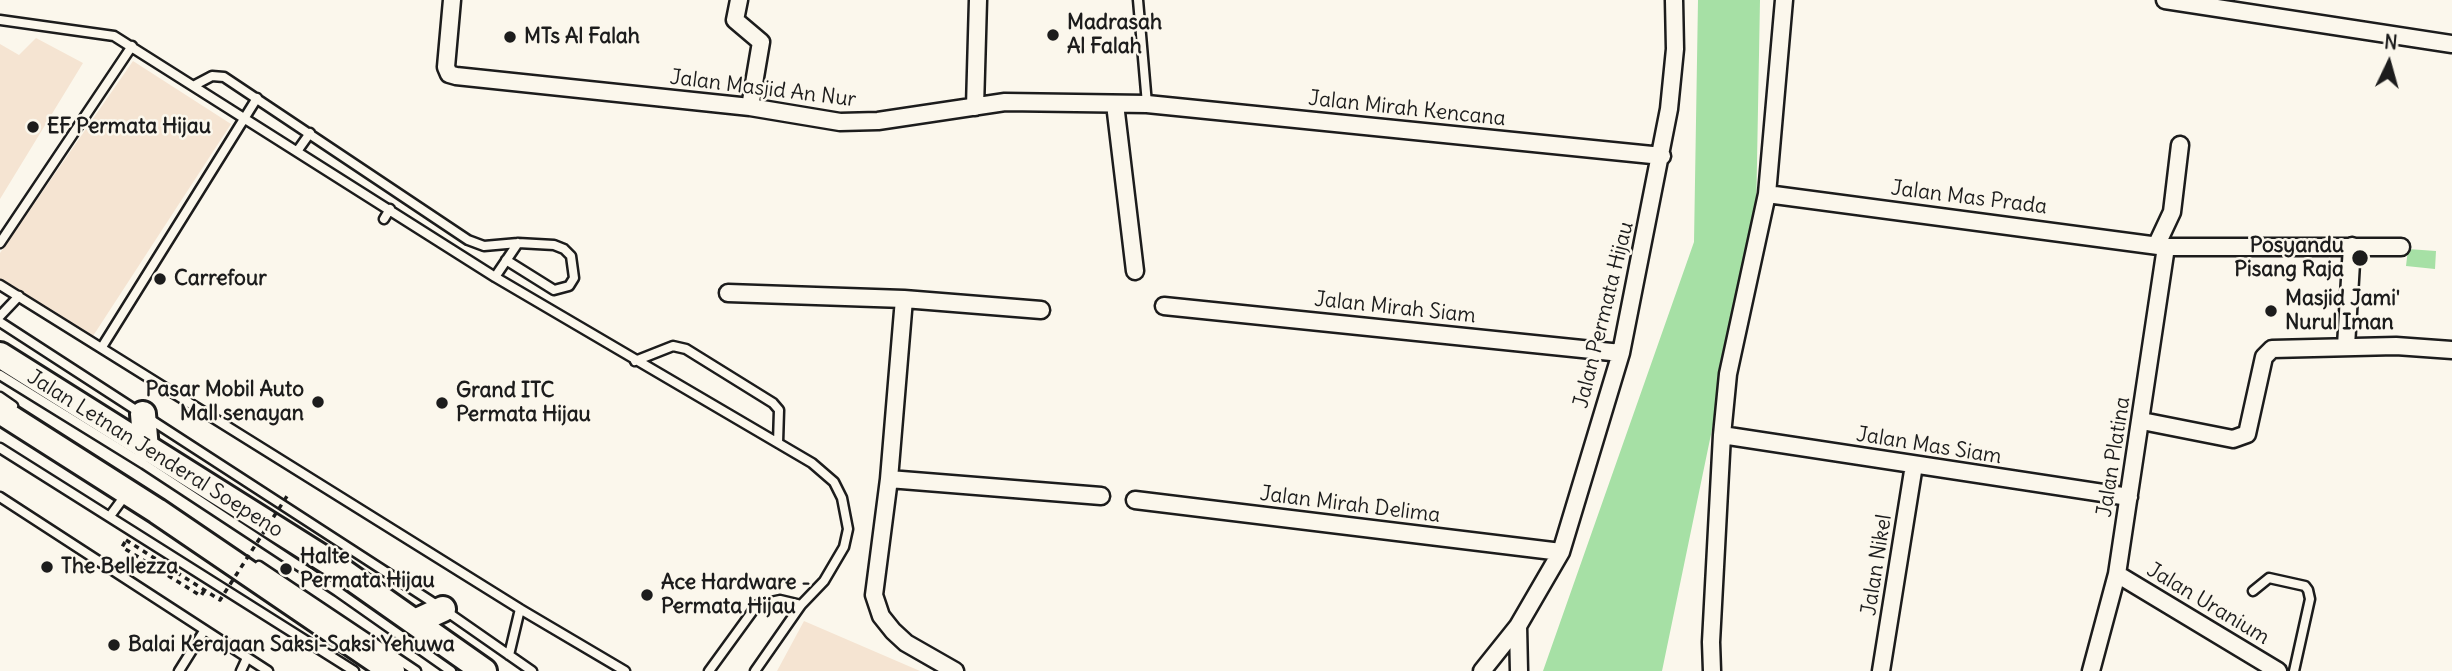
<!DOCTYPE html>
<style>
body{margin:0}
#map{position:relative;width:2452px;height:671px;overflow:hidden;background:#fbf7ec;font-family:Delius,sans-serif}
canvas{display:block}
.north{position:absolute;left:2354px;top:28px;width:70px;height:70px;-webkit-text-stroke:5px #fbf7ec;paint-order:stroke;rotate:5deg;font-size:19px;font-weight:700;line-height:28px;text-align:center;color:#1c1c1c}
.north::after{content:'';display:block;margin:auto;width:24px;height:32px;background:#1c1c1c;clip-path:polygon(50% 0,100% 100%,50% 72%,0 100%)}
</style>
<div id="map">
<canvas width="2452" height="671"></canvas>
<div class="north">N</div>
</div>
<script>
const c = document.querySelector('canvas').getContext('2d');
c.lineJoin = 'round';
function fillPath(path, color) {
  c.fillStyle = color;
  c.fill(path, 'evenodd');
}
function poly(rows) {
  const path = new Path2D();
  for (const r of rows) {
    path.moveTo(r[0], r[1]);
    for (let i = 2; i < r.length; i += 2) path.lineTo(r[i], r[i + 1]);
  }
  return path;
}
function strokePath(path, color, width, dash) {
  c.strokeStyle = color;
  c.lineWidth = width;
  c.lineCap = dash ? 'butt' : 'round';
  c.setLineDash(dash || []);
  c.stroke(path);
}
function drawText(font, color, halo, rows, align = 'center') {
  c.font = font + ' Delius,sans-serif';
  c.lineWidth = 5;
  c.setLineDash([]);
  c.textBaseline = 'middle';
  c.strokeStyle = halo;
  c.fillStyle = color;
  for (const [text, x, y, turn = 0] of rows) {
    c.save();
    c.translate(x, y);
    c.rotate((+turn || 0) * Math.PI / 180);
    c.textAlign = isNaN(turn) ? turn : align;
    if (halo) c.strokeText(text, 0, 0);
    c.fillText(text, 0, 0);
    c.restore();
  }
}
fillPath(poly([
 [36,38,83,63,0,199,0,44,19,55],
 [133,61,231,124,93,336,0,281,0,253],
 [804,621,920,671,777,671]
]), '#f5e4d2');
fillPath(poly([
 [1698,0,1760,0,1756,217,1662,671,1543,671,1694,242],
 [2408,249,2436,251,2435,269,2406,266]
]), '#a6e0a5');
const service = poly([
 [1138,0,1147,104],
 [0,20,114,36,495,277,812,463,834,482,842,498,848,529,844,547,824,581,801,605,755,671],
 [195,85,212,76,224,77,468,240,484,246,518,243,554,245,564,249,571,256,574,278,569,286,554,290,506,260],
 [298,150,310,133],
 [384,219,390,209],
 [0,243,132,46],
 [495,277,518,243],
 [0,285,520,609,625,671],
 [0,316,19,296],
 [0,322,443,609,532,671],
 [102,347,257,98],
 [635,361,673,346,686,349,773,403,779,410,778,443],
 [0,375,144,464,337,591,451,671],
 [0,397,13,406],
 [0,448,354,671],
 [0,497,268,671],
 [110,516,127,493],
 [259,566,416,671],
 [2253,591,2269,578,2305,586,2308,590,2310,599,2294,671],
 [509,655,520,609],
 [179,671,204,631],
 [241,671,247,658],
 [709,671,757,605,780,600,801,605]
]);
const minor = poly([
 [452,0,446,67,449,74,456,76,750,107,840,122,878,121,1005,102,1147,104,1662,156],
 [739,0,735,20,761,42,750,107],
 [2165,0,2452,44],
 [1115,104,1135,271],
 [975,107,978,0],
 [1767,194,2166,247,2401,247],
 [2157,244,2172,212,2180,145],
 [728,293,904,299],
 [1164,306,1621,353],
 [2346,346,2352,246],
 [2142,421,2233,439,2247,434,2264,357,2272,349,2396,346,2452,350],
 [1722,435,2129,497],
 [889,479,1101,496],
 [1135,500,1561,552],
 [2117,574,2278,671],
 [1518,626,1519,671],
 [955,671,906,643,893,631,881,616,874,595,889,479,904,299,1041,310],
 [1482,671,1518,626,1561,552,1621,353,1669,109,1675,49,1674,0],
 [1712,671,1711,642,1722,435,1728,374,1767,194,1784,0],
 [1881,671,1914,465],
 [2091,671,2117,574,2166,247]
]);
const primary = poly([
 [0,355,329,562,484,671],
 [0,411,157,511,392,671],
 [143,414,146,449],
 [417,621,443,609]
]);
strokePath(service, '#1c1c1c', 13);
strokePath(minor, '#1c1c1c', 21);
strokePath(primary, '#1c1c1c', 30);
strokePath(poly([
 [125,542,122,547,201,596,204,591]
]), '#1c1c1c', 3.5, [5, 5]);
strokePath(service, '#fbf7ec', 8);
strokePath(minor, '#fbf7ec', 16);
strokePath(primary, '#fbf7ec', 24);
strokePath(poly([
 [126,540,220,600,289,493]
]), '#1c1c1c', 3.5, [5, 5]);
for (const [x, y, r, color] of [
 [1053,35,7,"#1c1c1c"],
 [510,37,7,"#1c1c1c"],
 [33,127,7,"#1c1c1c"],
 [2360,258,9,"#1c1c1c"],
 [160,279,7,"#1c1c1c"],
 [2271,311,7,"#1c1c1c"],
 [318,402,7,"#1c1c1c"],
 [442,403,7,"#1c1c1c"],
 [47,567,7,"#1c1c1c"],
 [286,569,7,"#1c1c1c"],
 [647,595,7,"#1c1c1c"],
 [114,645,7,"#1c1c1c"]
]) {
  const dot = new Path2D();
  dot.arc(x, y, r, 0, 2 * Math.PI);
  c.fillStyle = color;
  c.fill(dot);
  strokePath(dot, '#fbf7ec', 2.5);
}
drawText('bold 21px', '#1c1c1c', '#fbf7ec', [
 ["Madrasah",1067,23],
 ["Al Falah",1067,47],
 ["MTs Al Falah",524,37],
 ["EF Permata Hijau",47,127],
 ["Posyandu",2344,246,"right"],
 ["Pisang Raja",2344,270,"right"],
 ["Carrefour",174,279],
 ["Masjid Jami'",2285,299],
 ["Nurul Iman",2285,323],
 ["Pasar Mobil Auto",304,390,"right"],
 ["Mall senayan",304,414,"right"],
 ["Grand ITC",456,391],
 ["Permata Hijau",456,415],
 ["Halte",300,557],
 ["Permata Hijau",300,581],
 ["The Bellezza",61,567],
 ["Ace Hardware -",661,583],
 ["Permata Hijau",661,607],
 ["Balai Kerajaan Saksi-Saksi Yehuwa",128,645]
], 'left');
drawText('21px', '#1c1c1c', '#fbf7ec', [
 ["Jalan Masjid An Nur",763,89,7],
 ["Jalan Mirah Kencana",1407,109,6],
 ["Jalan Mas Prada",1969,198,7],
 ["Jalan Mirah Siam",1395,308,6],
 ["Jalan Permata Hijau",1604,315,-76],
 ["Jalan Mas Siam",1929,446,9],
 ["Jalan Letnan Jenderal Soepeno",155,454,32],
 ["Jalan Platina",2114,457,-81],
 ["Jalan Mirah Delima",1350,505,7],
 ["Jalan Nikel",1877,565,-81],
 ["Jalan Uranium",2208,604,31]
]);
</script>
